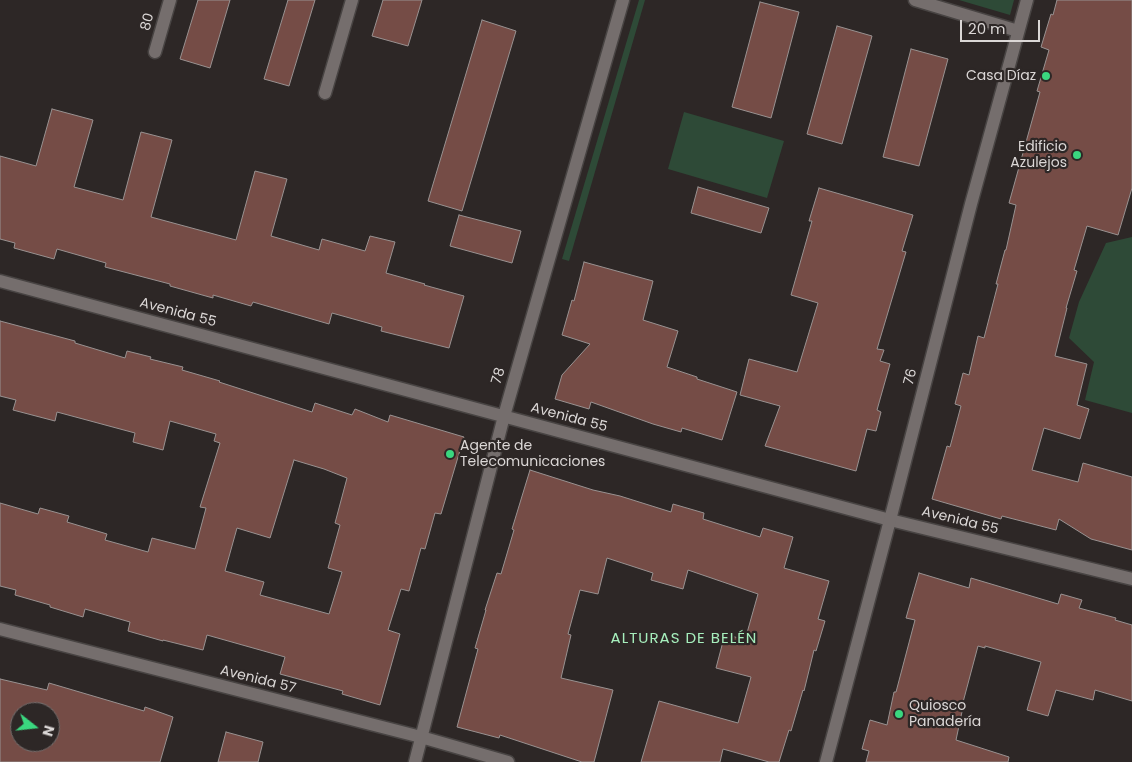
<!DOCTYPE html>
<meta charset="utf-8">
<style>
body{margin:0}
#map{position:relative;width:1132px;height:762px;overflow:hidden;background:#2d2726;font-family:Poppins,sans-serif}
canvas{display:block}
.north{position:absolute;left:10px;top:702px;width:50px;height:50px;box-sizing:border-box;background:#2d2726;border:1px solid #736d6c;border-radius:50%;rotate:106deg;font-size:14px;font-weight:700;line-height:20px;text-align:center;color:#dbd7d6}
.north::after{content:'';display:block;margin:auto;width:18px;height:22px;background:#3ad77f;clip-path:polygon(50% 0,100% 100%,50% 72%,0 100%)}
.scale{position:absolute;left:960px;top:20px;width:80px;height:22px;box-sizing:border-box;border:2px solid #dbd7d6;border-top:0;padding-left:6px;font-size:15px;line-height:18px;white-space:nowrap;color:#dbd7d6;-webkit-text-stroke:4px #2d2726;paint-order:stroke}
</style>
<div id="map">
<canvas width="1132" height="762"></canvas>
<div class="north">N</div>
<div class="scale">20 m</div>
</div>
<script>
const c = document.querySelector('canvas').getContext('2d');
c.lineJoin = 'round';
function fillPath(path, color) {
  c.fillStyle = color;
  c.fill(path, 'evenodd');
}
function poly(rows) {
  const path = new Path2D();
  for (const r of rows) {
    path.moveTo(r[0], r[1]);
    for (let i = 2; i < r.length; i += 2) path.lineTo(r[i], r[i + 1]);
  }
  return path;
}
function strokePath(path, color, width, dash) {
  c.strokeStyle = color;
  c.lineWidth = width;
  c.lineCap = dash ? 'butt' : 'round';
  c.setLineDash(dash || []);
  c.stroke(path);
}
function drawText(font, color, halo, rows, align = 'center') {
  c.font = font + ' Poppins,sans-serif';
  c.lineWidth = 4.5;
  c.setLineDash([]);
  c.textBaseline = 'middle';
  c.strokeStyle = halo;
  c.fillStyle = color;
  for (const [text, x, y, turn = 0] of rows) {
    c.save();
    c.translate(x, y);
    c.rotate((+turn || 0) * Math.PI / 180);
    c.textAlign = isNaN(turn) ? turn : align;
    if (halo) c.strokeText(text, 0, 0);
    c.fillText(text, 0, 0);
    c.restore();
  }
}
fillPath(poly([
 [639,0,645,0,569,261,562,259],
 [959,0,1014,0,1010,15],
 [684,112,784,141,767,198,668,169],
 [1132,237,1132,413,1085,400,1094,362,1069,338,1079,302,1106,243]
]), '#2e4a37');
const building = poly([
 [198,0,230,0,210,68,180,59,198,0],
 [288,0,315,0,289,86,264,79,288,0],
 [383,0,422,0,408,46,372,36,383,0],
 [1057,0,1132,0,1132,188,1118,235,1087,226,1074,270,1077,271,1066,308,1067,308,1055,356,1087,364,1077,405,1089,409,1080,439,1044,428,1032,470,1078,482,1083,463,1132,477,1132,550,1091,539,1059,519,1056,530,1002,516,1001,519,932,499,947,446,950,447,961,406,955,404,963,373,969,375,978,336,984,338,998,284,996,284,1005,250,1006,250,1016,205,1009,203,1040,92,1037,91,1049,50,1041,47,1051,14,1053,15,1057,0],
 [760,2,799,12,771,118,732,107,760,2],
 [482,20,516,31,462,211,428,201,482,20],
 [837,26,872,36,842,144,807,134,837,26],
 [911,49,948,59,919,166,883,157,911,49],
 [52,109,93,120,74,187,123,200,141,132,172,140,151,217,236,240,255,171,287,179,271,236,319,250,322,239,365,251,370,236,395,242,386,273,425,284,424,285,464,296,449,348,381,331,382,327,332,313,329,324,253,302,251,306,213,295,213,298,170,286,170,284,105,267,106,263,57,249,54,259,14,248,15,243,0,239,0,156,36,166,52,109],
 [698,187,769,208,761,233,691,213,698,187],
 [819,188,913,215,902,251,906,252,877,349,884,350,880,361,890,364,877,410,881,412,876,431,867,429,856,471,765,446,780,406,740,395,749,359,797,372,818,303,791,295,812,221,809,221,819,188],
 [459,215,521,231,512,263,450,246,459,215],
 [584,262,653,281,643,320,678,331,667,367,697,377,697,379,737,392,722,440,682,428,681,432,653,424,591,402,589,409,555,399,562,375,590,344,562,335,572,300,574,301,584,262],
 [0,321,75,341,75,343,125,358,127,351,151,357,150,359,183,367,182,370,220,381,219,382,312,412,315,403,352,415,355,409,388,422,390,415,464,437,441,514,435,513,425,549,421,548,409,591,401,589,388,630,400,634,380,705,342,694,343,691,280,674,285,657,207,635,203,650,163,640,163,641,128,631,130,622,85,609,83,617,50,607,50,605,15,595,16,590,0,586,0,503,38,514,40,508,69,516,67,522,107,534,105,540,148,552,152,538,195,549,206,508,200,507,220,443,214,441,216,434,170,421,163,450,133,442,135,433,57,412,55,421,13,410,16,400,0,396,0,321],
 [294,460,324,469,347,478,335,523,340,525,328,568,342,572,329,614,260,595,264,582,225,571,237,528,270,538,294,460],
 [530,470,593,490,620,496,671,512,673,504,704,513,703,519,760,537,763,528,793,537,784,568,829,581,818,619,825,621,816,651,814,650,804,691,803,690,791,731,789,730,779,762,769,762,723,749,720,762,641,762,659,701,738,723,751,677,716,668,725,634,745,640,758,594,688,570,683,589,651,580,653,573,607,558,598,594,580,590,568,634,571,635,561,678,613,690,594,762,582,762,500,735,499,738,457,727,478,649,475,648,486,610,485,610,497,573,501,574,514,530,512,529,530,470],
 [919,573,969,588,971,578,1058,604,1061,594,1082,600,1079,608,1116,618,1115,620,1132,625,1132,701,1095,690,1093,700,1056,690,1048,716,1027,710,1041,662,985,646,985,648,978,646,962,706,963,707,956,740,1009,757,1008,762,866,762,869,751,862,749,870,720,887,725,894,692,896,692,915,620,906,618,919,573],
 [0,679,47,690,49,683,144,711,145,707,173,717,160,762,0,762,0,679],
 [20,712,50,712,50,742,20,742,20,712],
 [226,732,263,742,258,762,218,762,226,732]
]);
fillPath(building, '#754c46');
strokePath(building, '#999291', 1);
const minor = poly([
 [915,0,1018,31],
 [155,52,170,0],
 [325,93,352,0],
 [0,281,890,520,1132,579],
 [0,629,421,737,508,762],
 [415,762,504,416,623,0]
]);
const tertiary = poly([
 [826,762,890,520,971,204,1027,0]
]);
strokePath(minor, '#484443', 15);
strokePath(tertiary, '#484443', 15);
strokePath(minor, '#756e6d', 12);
strokePath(tertiary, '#756e6d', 12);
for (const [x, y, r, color] of [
 [1046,76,5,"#3ad77f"],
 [1077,155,5,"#3ad77f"],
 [450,454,5,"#3ad77f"],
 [899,714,5,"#3ad77f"]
]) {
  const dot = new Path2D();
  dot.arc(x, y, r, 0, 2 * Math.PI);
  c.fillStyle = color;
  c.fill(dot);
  strokePath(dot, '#2d2726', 2);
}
drawText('14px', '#dbd7d6', '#2d2726', [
 ["80",148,22,-74],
 ["Avenida 55",178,313,15],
 ["78",499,376,-74],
 ["76",911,377,-76],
 ["Avenida 55",569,418,15],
 ["Avenida 55",960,521,14],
 ["Avenida 57",258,680,14]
]);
drawText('14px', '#dbd7d6', '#2d2726', [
 ["Casa Díaz",1036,76],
 ["Edificio",1067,147],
 ["Azulejos",1067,163],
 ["Agente de",460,446,"left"],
 ["Telecomunicaciones",460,462,"left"],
 ["Quiosco",909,706,"left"],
 ["Panadería",909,722,"left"]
], 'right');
c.letterSpacing = '1px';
drawText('15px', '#a6eebc', '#2d2726', [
 ["ALTURAS DE BELÉN",684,639]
]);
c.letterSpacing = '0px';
</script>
